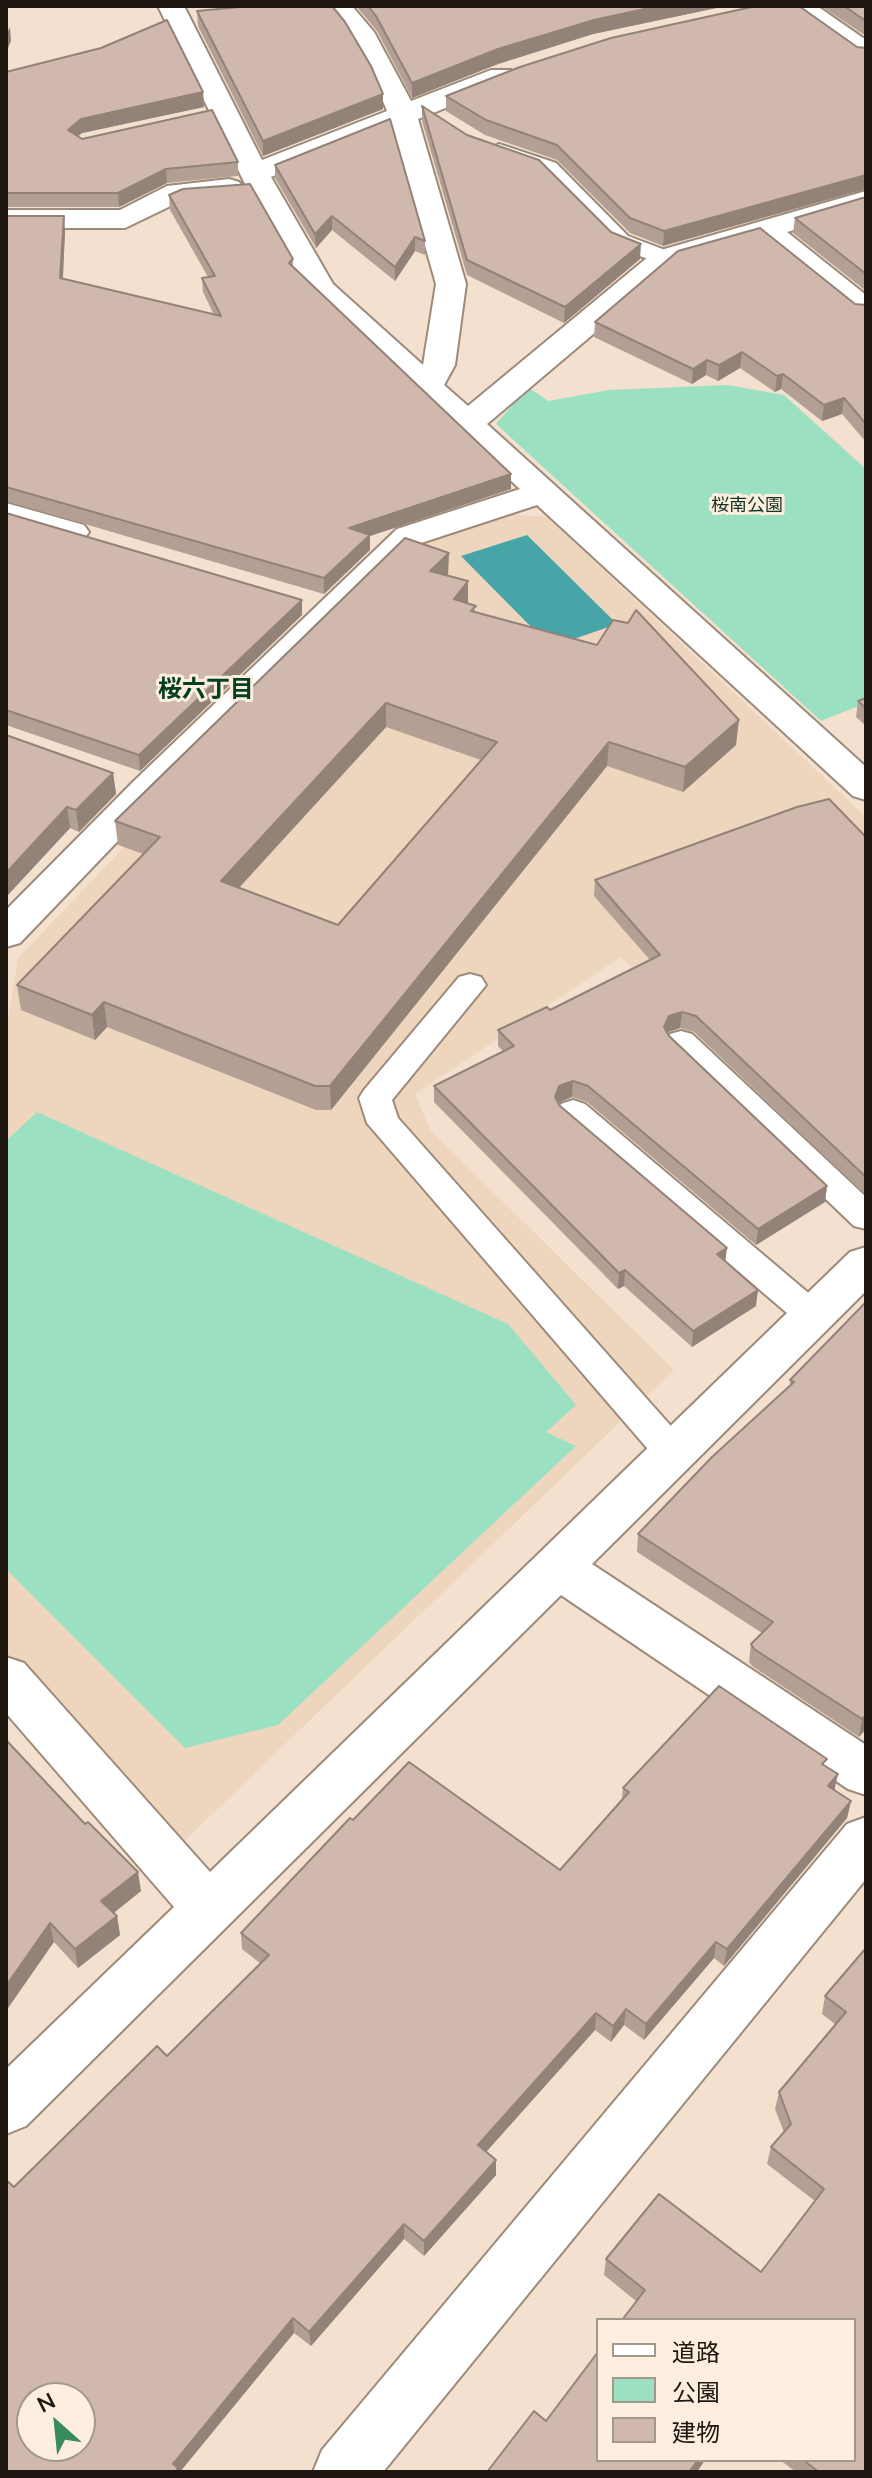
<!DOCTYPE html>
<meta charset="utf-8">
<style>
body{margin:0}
#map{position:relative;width:872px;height:2478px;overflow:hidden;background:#f3e0ce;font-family:Mulish,"Noto Sans JP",sans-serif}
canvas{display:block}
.frame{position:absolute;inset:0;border:8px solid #1d1710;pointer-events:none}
.legend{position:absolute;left:596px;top:2318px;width:260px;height:144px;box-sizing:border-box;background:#fdeedf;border:2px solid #a3988c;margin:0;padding:10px 14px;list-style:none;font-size:24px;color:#1d1710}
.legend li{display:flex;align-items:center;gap:16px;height:40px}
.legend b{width:40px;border:2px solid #a3988c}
.north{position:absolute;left:16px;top:2382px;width:80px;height:80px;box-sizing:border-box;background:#fdeedf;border:2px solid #a3988c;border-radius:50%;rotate:333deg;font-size:22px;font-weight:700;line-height:32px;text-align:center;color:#1d1710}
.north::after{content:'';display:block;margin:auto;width:28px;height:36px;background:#388b5e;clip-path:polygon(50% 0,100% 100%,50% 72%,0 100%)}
</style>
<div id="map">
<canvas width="872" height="2478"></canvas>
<div class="frame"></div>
<ul class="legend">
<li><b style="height:10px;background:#fff"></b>道路</li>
<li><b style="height:22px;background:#9be1c1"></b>公園</li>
<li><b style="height:22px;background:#d0b9ac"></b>建物</li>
</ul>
<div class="north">N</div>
</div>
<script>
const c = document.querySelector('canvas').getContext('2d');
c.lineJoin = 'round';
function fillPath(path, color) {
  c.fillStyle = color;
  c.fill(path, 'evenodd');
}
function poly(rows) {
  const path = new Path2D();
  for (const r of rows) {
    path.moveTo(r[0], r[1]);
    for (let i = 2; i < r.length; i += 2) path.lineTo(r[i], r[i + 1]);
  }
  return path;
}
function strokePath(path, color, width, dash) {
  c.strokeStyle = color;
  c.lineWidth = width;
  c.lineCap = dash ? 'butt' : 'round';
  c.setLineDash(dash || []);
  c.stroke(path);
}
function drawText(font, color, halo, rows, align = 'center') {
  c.font = font + ' Mulish,"Noto Sans JP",sans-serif';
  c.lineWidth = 6;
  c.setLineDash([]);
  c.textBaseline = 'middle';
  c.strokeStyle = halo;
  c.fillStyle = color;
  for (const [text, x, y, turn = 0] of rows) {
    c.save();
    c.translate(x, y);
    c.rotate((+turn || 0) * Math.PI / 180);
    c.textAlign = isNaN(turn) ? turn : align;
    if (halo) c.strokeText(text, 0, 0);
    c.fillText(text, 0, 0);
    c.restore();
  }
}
fillPath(poly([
 [510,514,547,517,866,817,866,938,688,1018,621,957,415,1094,430,1130,674,1370,179,1846,6,1656,6,1030,18,958,414,546]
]), '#eed5be');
fillPath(poly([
 [728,385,784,395,866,469,866,703,821,721,496,424,528,387,548,401,609,390],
 [37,1112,508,1324,576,1405,546,1432,576,1446,278,1725,185,1748,6,1569,6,1141]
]), '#9be1c1');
fillPath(poly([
 [527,535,617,624,551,647,461,556]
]), '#47a5a7');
const lane = poly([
 [499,144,556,163,628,236,673,253,677,258,665,265,612,246,540,173,491,156,488,151,499,144],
 [470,974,481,977,486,985,392,1100,398,1118,685,1442,690,1452,685,1462,672,1466,659,1462,367,1123,359,1098,364,1090,459,977,470,974],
 [681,1031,692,1034,866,1197,866,1229,854,1226,670,1050,665,1042,670,1034,681,1031],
 [573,1100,585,1104,825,1307,830,1316,825,1325,813,1329,801,1325,561,1120,557,1112,561,1104,573,1100]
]);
const street = poly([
 [158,6,184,6,262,160,387,111,374,79,348,35,325,6,352,6,374,32,411,101,491,70,511,70,515,76,511,82,418,119,466,284,455,365,444,385,468,406,654,252,866,191,866,209,787,232,866,295,866,319,855,317,759,240,676,264,487,424,866,767,866,800,853,796,537,505,421,543,160,797,20,943,6,947,6,910,134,781,397,529,520,489,310,296,246,186,158,6],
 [392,129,436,284,423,365,333,284,271,177,392,129],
 [786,6,817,6,866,40,866,61,856,59,786,6],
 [229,179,239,182,244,188,239,194,183,200,125,228,6,228,6,210,120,210,167,186,229,179],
 [6,503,84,525,89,532,84,539,72,542,6,524,6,503],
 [866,1247,866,1291,592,1564,866,1745,866,1795,848,1789,561,1595,26,2126,6,2134,6,2069,174,1907,6,1713,6,1657,24,1663,210,1872,850,1252,866,1247],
 [866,1817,866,1879,383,2472,313,2472,322,2450,847,1824,866,1817]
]);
strokePath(lane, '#9c8a7a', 4);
strokePath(street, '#9c8a7a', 4);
fillPath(lane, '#fff');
fillPath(street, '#fff');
fillPath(poly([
 [356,6,726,6,593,34,498,64,412,98,377,31],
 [756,6,663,246,630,233,557,160,485,135,446,111,446,96],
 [821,6,866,6,866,36],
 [197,11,383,109,263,156,198,26],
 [6,72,203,92,204,107,82,133,78,136,82,139,238,162,238,176,167,183,119,207,6,207],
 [422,106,611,232,640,259,564,323,467,275,422,121],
 [275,165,425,241,425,255,415,251,395,281,332,230,316,248,275,178],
 [169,195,293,259,293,268,511,489,370,536,370,550,324,594,6,501,6,216,65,231,63,279,214,315,203,292,202,278,208,277,170,210],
 [866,198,866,291,793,233,795,218],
 [855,304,866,305,866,442,842,414,822,421,781,389,775,392,740,368,718,381,706,375,692,384,594,337,595,322],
 [6,513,302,600,302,615,140,771,6,725],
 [448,576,468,603,476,612,736,745,683,792,607,766,331,1110,316,1110,107,1027,95,1040,21,1010,17,985,143,854,118,845,115,821],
 [386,727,481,760,338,925,239,888],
 [866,698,866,726,856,717,858,701],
 [6,735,113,773,116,794,79,832,70,828,6,897],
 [866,837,866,1195,694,1032,680,1028,667,1033,827,1186,825,1202,756,1245,587,1102,572,1097,558,1103,560,1106,725,1261,756,1306,692,1347,624,1286,618,1289,434,1102,434,1086,503,1051,498,1046,498,1030,550,1010,650,960,594,896,595,880],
 [866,1302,866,1729,859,1737,752,1666,749,1662,751,1644,762,1633,637,1552,638,1534,790,1385,790,1380],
 [6,1740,141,1891,113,1913,117,1916,120,1935,78,1968,54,1942],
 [825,1766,835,1790,851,1801,847,1818,724,1966,714,1958,644,2040,624,2025,611,2042,595,2030,486,2152,496,2175,424,2256,404,2239,311,2346,294,2333,14,2187,167,2056,261,1964,242,1949,241,1933,353,1820,560,1870,622,1799,623,1788],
 [866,1948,866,2472,796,2472,780,2460,854,2460,636,2301,604,2275,606,2259,761,2272,815,2201,767,2164,771,2147,784,2132,775,2109,779,2092,836,2025,822,2014,825,1996]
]), '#b39f94');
fillPath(poly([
 [658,6,726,6,593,34,498,64,412,98,412,83,498,49,594,20],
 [10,27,11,41,6,53,6,35],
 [203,92,204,107,82,133,69,144,68,130,81,119],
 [383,94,383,109,263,156,263,141],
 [166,169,167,183,119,207,118,193],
 [866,175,866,189,663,246,664,231],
 [64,216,65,231,62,293,60,278],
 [332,216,332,230,316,248,315,234],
 [415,237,415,251,395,281,395,267],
 [641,244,640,259,564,323,565,307],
 [742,352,740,368,718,381,719,365],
 [707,360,706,375,692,384,693,369],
 [783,374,781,389,775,392,777,376],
 [844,398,842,414,822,421,824,405],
 [511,474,511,489,370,536,370,550,324,594,324,578,349,528],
 [449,553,448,578,430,571],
 [468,581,468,606,454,599],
 [302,600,302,615,140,771,139,755],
 [386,703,386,727,222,906,221,881],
 [739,720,736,745,683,792,685,767],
 [609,742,607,766,331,1110,330,1086],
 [113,773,116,794,79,832,76,810],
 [67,807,70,828,6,897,6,873],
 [104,1002,107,1027,95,1040,92,1015],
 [682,1012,680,1028,667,1032,664,1027,669,1016],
 [573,1081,572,1097,558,1103,555,1097,559,1086],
 [827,1186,825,1202,756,1245,758,1229],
 [727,1248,725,1264,717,1254],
 [625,1270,624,1286,618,1289,619,1273],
 [758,1290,756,1306,692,1347,693,1331],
 [866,1715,866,1729,859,1737,862,1719],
 [838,1774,834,1792,828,1786],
 [851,1801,847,1818,724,1966,727,1949],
 [138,1872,141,1891,105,1920,101,1901],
 [117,1916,120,1935,78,1968,75,1949],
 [50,1923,54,1942,6,2011,6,1986],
 [716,1942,714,1958,644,2040,646,2024],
 [626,2009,624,2025,611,2042,613,2026],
 [596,2013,595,2030,478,2161,478,2145],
 [496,2160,496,2175,424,2256,424,2241],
 [404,2224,404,2239,311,2346,309,2332],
 [293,2318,294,2333,180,2472,175,2472,173,2464],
 [698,2460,705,2460,697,2472,689,2472]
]), '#928278');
const building = poly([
 [251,6,332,6,345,22,371,66,383,94,263,141,197,11,251,6],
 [368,6,658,6,594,20,498,49,412,83,376,16,368,6],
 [756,6,799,6,857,47,866,48,866,175,664,231,630,218,557,145,486,120,446,96,520,67,611,38,756,6],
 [844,6,866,6,866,21,844,6],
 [167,20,203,92,81,119,68,130,82,139,212,110,238,162,166,169,118,193,6,193,6,72,101,48,167,20],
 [422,106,467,135,539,160,611,232,641,244,565,307,467,260,422,106],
 [390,119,425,241,415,237,395,267,332,216,315,234,275,165,390,119],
 [250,184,293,259,289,263,511,474,349,528,370,535,324,578,6,487,6,216,64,216,60,278,221,316,202,278,215,276,169,195,183,189,250,184],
 [866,197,866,274,795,218,866,197],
 [760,228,855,304,866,305,866,424,844,398,824,405,783,374,777,376,742,352,719,365,707,360,693,369,595,322,678,251,760,228],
 [6,513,302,600,139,755,6,710,6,513],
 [405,538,449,553,430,571,468,581,454,599,476,606,471,611,597,645,613,620,628,623,636,610,739,720,685,767,609,742,330,1086,315,1086,104,1002,92,1015,17,985,160,837,115,821,405,538],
 [386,703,497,742,338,925,221,881,386,703],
 [866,698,866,708,858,701,866,698],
 [6,735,113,773,76,810,67,807,6,873,6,735],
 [829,799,866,837,866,1177,696,1016,682,1012,669,1016,664,1027,669,1036,827,1186,758,1229,588,1086,573,1081,559,1086,555,1097,560,1106,727,1248,717,1254,758,1290,693,1331,625,1270,619,1273,434,1086,514,1046,498,1030,547,1007,550,1010,660,955,595,880,797,807,829,799],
 [866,1302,866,1715,862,1719,754,1649,751,1644,773,1622,638,1534,712,1457,794,1382,790,1380,866,1302],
 [719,1686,827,1759,822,1764,838,1774,828,1786,851,1801,727,1949,716,1942,646,2024,626,2009,613,2026,596,2013,478,2145,496,2160,424,2241,404,2224,309,2332,293,2318,173,2464,178,2468,175,2472,6,2472,6,2180,14,2187,157,2046,167,2056,269,1955,241,1933,350,1818,353,1820,409,1762,560,1870,629,1792,623,1788,719,1686],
 [32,2398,80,2398,80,2446,32,2446,32,2398],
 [6,1740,85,1824,88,1822,138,1872,101,1901,117,1916,75,1949,50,1923,6,1986,6,1740],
 [866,1948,866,2472,819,2472,803,2460,854,2460,854,2320,622,2320,645,2290,606,2259,659,2194,761,2272,824,2189,771,2147,791,2124,779,2092,846,2012,825,1996,866,1948],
 [598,2352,598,2460,698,2460,689,2472,487,2472,534,2411,546,2421,598,2352]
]);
fillPath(building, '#d0b9ac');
strokePath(building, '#928278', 2);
drawText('18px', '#123426', '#fdeedf', [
 ["桜南公園",747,506]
]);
drawText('bold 24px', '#004023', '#fdeedf', [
 ["桜六丁目",206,690]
]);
</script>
